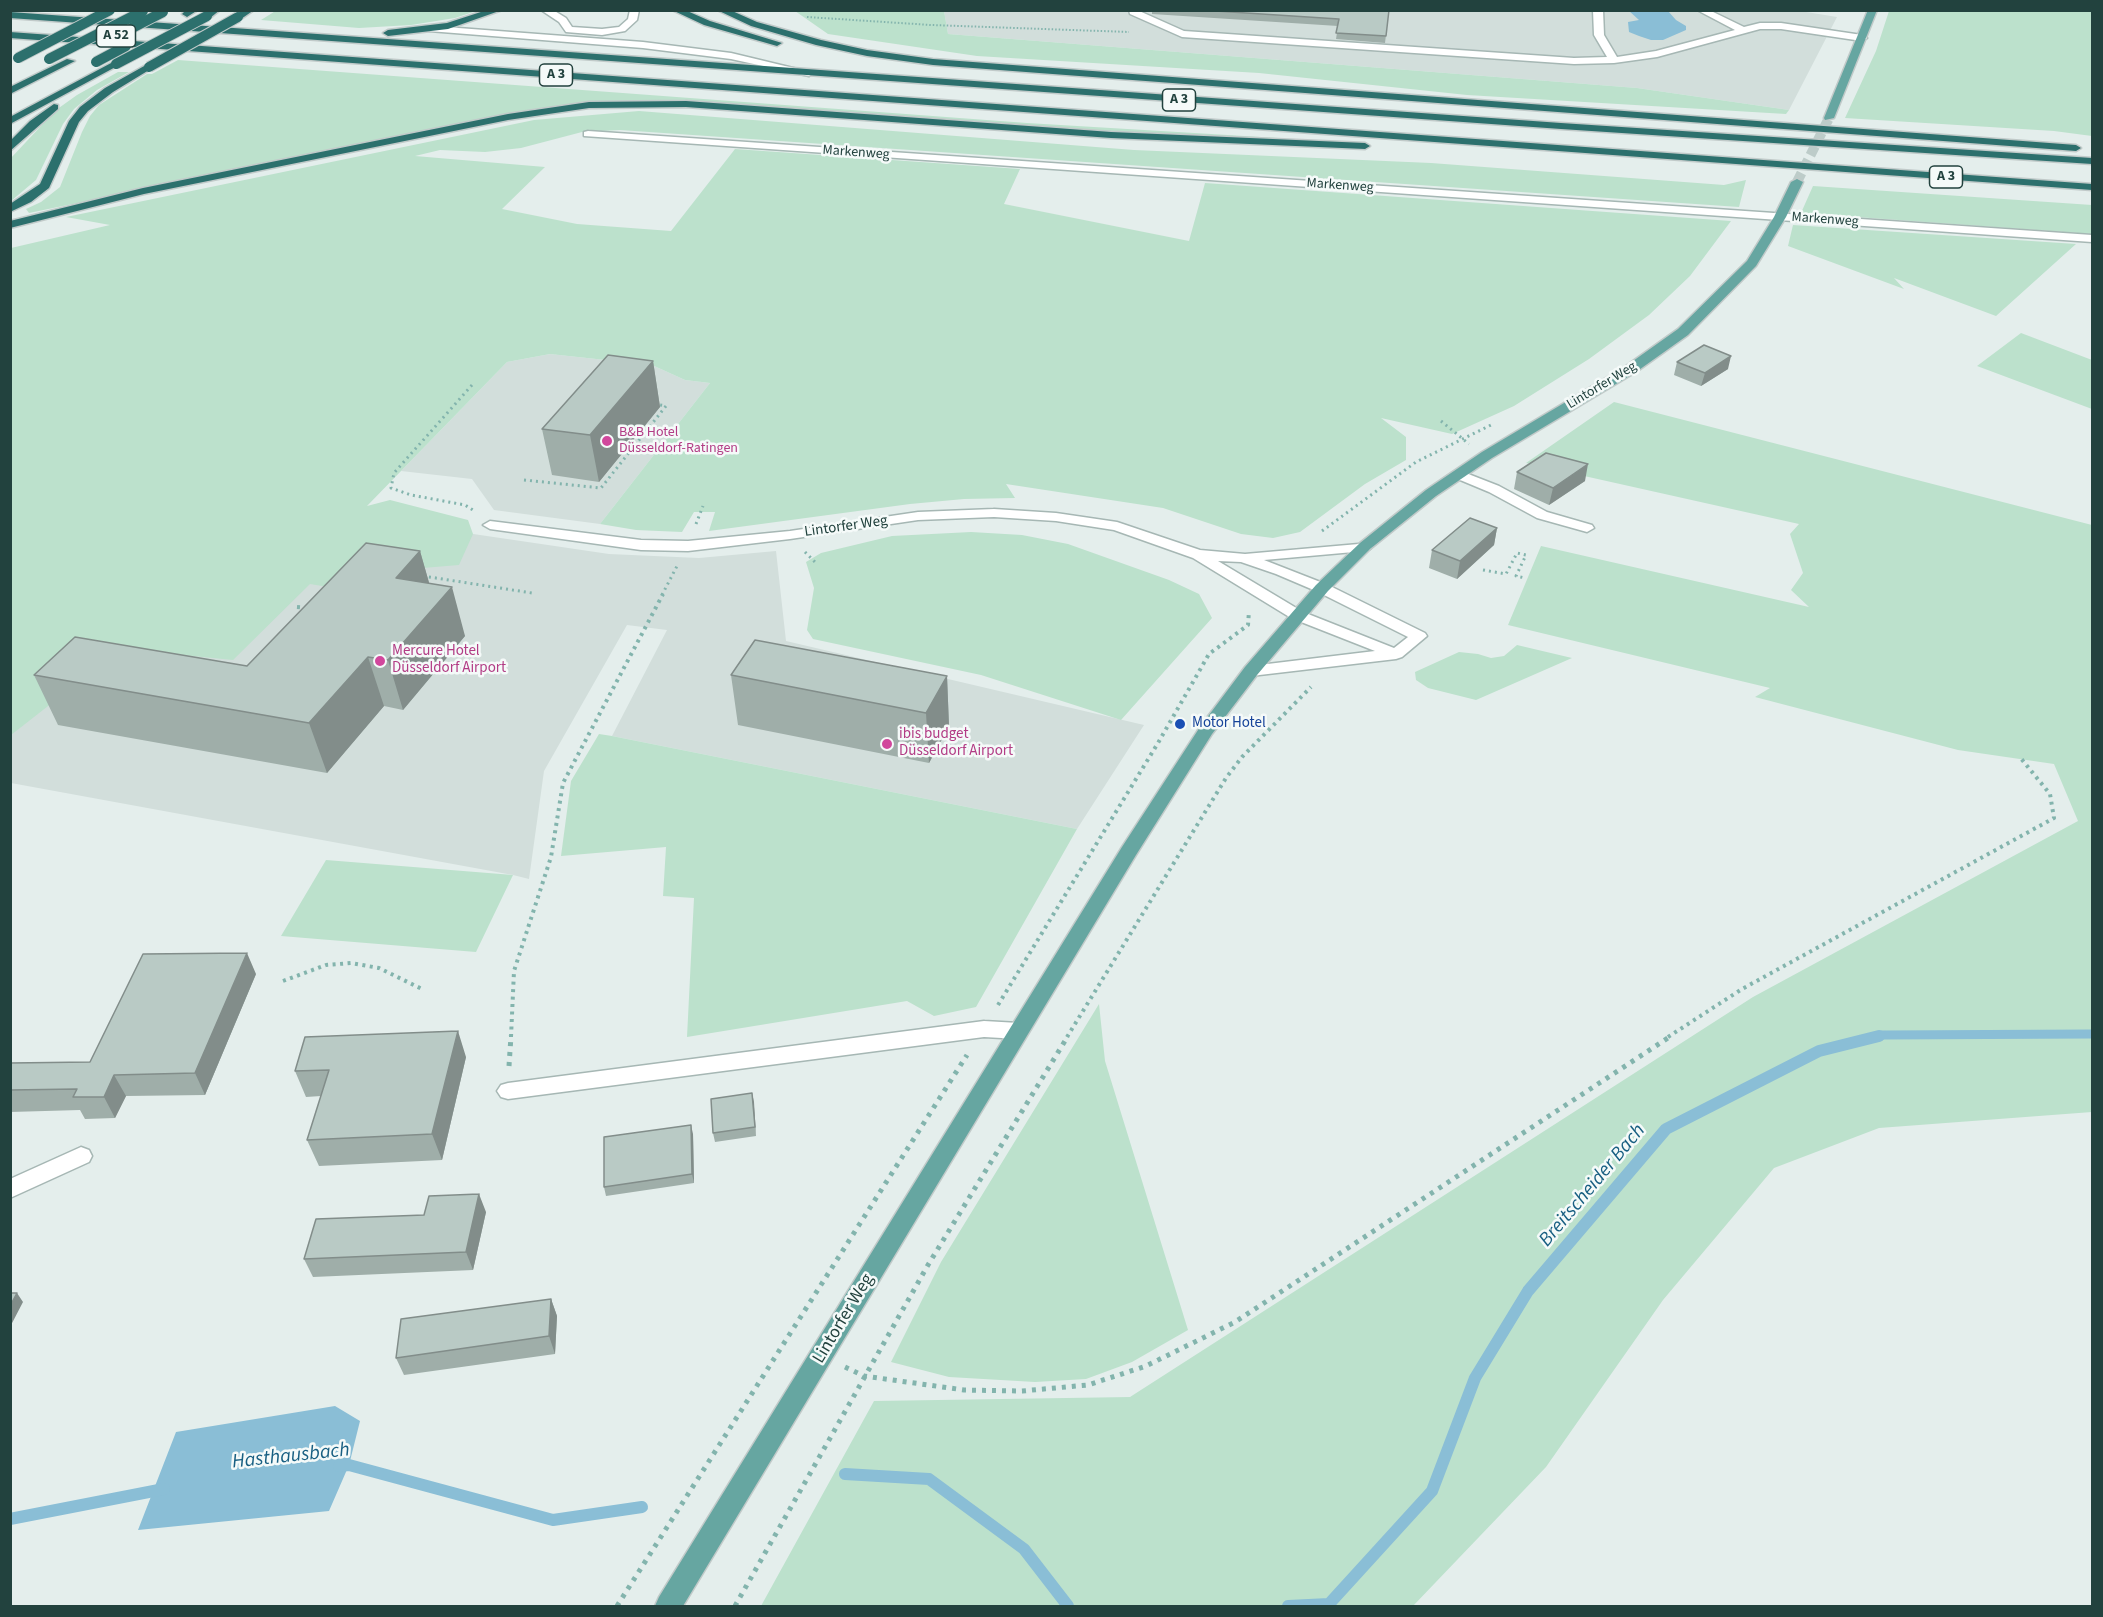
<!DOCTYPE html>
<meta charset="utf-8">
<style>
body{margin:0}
#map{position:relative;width:2103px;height:1617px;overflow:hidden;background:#e4eeec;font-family:"Source Sans 3",sans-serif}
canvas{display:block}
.frame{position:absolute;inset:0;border:12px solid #22423e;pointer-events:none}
</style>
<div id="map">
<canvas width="2103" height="1617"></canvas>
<div class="frame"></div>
</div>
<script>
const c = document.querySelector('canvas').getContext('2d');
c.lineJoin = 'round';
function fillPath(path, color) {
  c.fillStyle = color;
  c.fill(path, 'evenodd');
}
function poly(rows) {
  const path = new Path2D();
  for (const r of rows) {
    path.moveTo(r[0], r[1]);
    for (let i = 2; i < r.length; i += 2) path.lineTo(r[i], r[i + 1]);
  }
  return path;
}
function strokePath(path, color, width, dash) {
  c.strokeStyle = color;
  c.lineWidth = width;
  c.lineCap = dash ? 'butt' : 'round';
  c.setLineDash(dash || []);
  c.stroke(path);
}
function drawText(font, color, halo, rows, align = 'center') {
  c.font = font + ' "Source Sans 3",sans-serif';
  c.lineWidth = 5;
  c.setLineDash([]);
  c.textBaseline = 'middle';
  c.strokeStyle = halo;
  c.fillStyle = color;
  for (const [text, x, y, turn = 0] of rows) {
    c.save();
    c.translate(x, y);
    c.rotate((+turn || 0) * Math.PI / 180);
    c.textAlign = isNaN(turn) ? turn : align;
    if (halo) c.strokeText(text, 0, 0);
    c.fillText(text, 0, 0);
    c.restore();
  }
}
fillPath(poly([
 [1794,10,1837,17,1789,110,1637,88,948,34,944,11],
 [550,354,652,365,685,380,710,383,600,524,494,510,472,479,401,471,507,362],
 [229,498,609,554,699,558,776,551,786,641,1144,725,1077,829,612,736,667,630,627,625,544,771,529,879,513,875,11,783,11,698]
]), '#d2dedb');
fillPath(poly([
 [277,10,476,10,476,11,455,18,411,25,359,28,261,20],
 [795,11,944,11,948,34,1637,88,1789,110,1786,114,1467,95,1259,73,977,56,828,34],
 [1889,11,2092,11,2092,136,2054,131,1845,118,1876,51],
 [178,60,1027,123,1278,138,1277,141,1092,131,696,102,608,101,518,112,29,213,26,209,41,202,60,187,82,132,90,116,99,105,147,74,152,74],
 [118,72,129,72,97,90,74,109,63,124,36,180,11,201,10,159,56,110,77,95],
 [639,111,1134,150,1431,163,1724,185,1746,180,1739,207,620,130,582,132,521,148,485,152,440,150,415,156,545,167,502,209,577,224,671,231,735,149,1020,169,1004,204,1189,241,1205,183,1731,221,1690,276,1649,315,1589,359,1514,406,1452,434,1381,418,1406,437,1406,460,1365,484,1300,532,1273,538,1241,534,1163,508,1006,484,1015,498,964,499,910,504,709,531,715,512,694,512,682,532,636,530,600,524,710,383,685,380,652,365,550,354,507,362,367,506,390,500,468,520,473,534,459,565,387,571,340,589,310,584,233,660,121,649,11,735,11,248,110,225,66,217,534,120],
 [1813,186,2092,205,2092,234,1801,213],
 [1793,225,2076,244,1996,316,1894,278,1904,289,1788,246],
 [2021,333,2092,360,2092,409,1977,366],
 [1614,402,2092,525,2092,1112,1879,1128,1774,1168,1663,1300,1546,1467,1413,1606,761,1606,874,1401,1130,1397,1753,997,2078,821,2054,764,1958,750,1755,697,1770,688,1508,625,1541,546,1809,607,1791,590,1803,573,1790,534,1799,524,1526,463],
 [971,532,1022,535,1068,544,1169,580,1199,594,1212,618,1121,720,981,675,813,639,807,630,814,588,806,562,821,553,892,536],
 [1517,645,1572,658,1476,700,1428,688,1416,680,1415,672,1459,652,1478,654,1491,658,1504,656],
 [599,734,612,736,1077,829,976,1007,934,1016,907,1001,687,1037,694,898,663,896,666,847,561,856,571,781],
 [326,860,513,875,476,952,281,936],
 [1099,1004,1105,1061,1188,1330,1132,1362,1086,1379,1035,1382,949,1377,891,1362,941,1262]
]), '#bce1cc');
fillPath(poly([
 [1628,10,1668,11,1676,20,1686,26,1686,30,1663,40,1651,40,1639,36,1629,32,1628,22,1639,20],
 [335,1406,360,1421,349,1465,329,1511,138,1530,176,1432]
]), '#8abed6');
strokePath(poly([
 [1873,1037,1883,1035,2092,1034]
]), '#8abed6', 9);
strokePath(poly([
 [339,1466,349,1465,553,1520,642,1507],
 [845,1474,929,1479,1024,1549,1068,1606],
 [10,1519,164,1489],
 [1288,1606,1329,1604,1432,1491,1475,1378,1528,1291,1666,1129,1819,1051,1879,1036]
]), '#8abed6', 12);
strokePath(poly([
 [1797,182,1829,118]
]), '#bdccc9', 10, [10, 5]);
const minor = poly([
 [541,10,553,10,566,18,572,27,602,29,619,27,628,19,630,10,639,10,637,20,625,31,602,35,566,32,559,22,541,10],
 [1129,10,1137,10,1184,31,1574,58,1607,57,1594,35,1593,10,1603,10,1604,35,1617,57,1656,51,1735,30,1697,10,1709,10,1744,27,1760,23,1781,23,1862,35,1867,38,1862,41,1781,29,1760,29,1657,57,1614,63,1574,64,1182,37,1130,14,1129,10],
 [432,26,643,42,731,53,814,73,809,76,731,59,643,48,429,31,427,29,432,26],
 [588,131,2092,235,2092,242,584,136,584,132,588,131],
 [1458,470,1499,486,1547,512,1592,525,1594,528,1587,532,1537,518,1489,492,1453,477,1451,474,1458,470],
 [994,509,1056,513,1117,522,1200,550,1245,554,1370,543,1373,546,1370,549,1365,551,1264,560,1328,585,1425,633,1427,636,1402,657,1396,659,1251,676,1245,675,1243,671,1251,666,1375,651,1291,618,1193,558,1114,530,1056,521,994,517,918,520,790,539,688,551,641,550,490,529,483,525,490,521,641,540,688,541,790,531,918,512,994,509],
 [1218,561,1241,562,1276,574,1316,591,1408,637,1394,648,1303,612,1218,561],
 [984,1021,1019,1023,1026,1026,1029,1031,1026,1036,1019,1039,984,1037,508,1099,501,1097,497,1091,501,1085,508,1083,984,1021],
 [81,1147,89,1150,92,1156,89,1162,10,1198,10,1179,81,1147]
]);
const major = poly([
 [1868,10,1877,10,1834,118,1825,120,1824,118,1868,10],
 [1797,179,1803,182,1786,217,1756,266,1688,335,1636,372,1492,458,1436,496,1370,549,1328,591,1257,675,1212,734,1136,855,683,1606,655,1606,659,1597,1122,847,1200,727,1245,667,1316,585,1360,543,1426,490,1482,452,1626,366,1678,329,1747,261,1774,217,1791,182,1797,179]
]);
const highway = poly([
 [186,10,198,10,187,17,182,14,186,10],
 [209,10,220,10,210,18,204,18,204,14,209,10],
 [243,10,254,10,241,19,235,19,235,15,243,10],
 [487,10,502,10,448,29,388,36,383,33,388,30,447,23,487,10],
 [672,10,685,10,710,21,782,43,777,46,704,25,672,10],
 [717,10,730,10,757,22,821,40,867,50,933,59,2076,145,2081,148,2076,151,933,65,867,56,816,45,751,26,717,10],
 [10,12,1561,123,2092,158,2092,164,1561,129,10,18,10,12],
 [10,32,2092,184,2092,190,10,38,10,32],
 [67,59,75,61,10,94,10,87,67,59],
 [113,62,121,64,10,124,10,117,113,62],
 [146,65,154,67,113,92,88,111,79,122,49,188,31,202,10,212,10,204,40,184,69,121,80,107,105,88,146,65],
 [686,101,1111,132,1365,143,1370,146,1365,149,1111,138,686,107,589,108,508,120,144,194,10,228,10,221,143,188,508,114,589,102,686,101],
 [54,104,58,105,58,109,10,151,10,141,30,121,54,104]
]);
strokePath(minor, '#a6b7b4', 3);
strokePath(major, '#c1cac9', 3);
strokePath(highway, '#c1cac9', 3);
strokePath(poly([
 [807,17,931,25,1129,32]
]), '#83b4ad', 2, [1.5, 2]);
strokePath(poly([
 [472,385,394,473,391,488,411,495,465,505,476,512],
 [1441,421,1469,444],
 [524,480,601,488,666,406,655,404],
 [696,524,703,506],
 [1322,531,1416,462,1493,424],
 [805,552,815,562],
 [1483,570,1506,574,1517,553,1526,555,1516,576,1525,578],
 [423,576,532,593],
 [662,595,677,566]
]), '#83b4ad', 3, [2, 4]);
strokePath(poly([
 [297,607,309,608],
 [283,981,326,965,351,963,379,968,422,989],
 [998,1005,1158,743,1209,654,1248,625,1249,611],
 [511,1037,514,971,551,857,563,783,663,594],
 [1067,1037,1226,778,1242,757,1311,687],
 [1668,1037,1742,989,2054,818,2050,794,2019,756]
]), '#83b4ad', 4, [3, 4.5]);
strokePath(poly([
 [509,1066,511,1036],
 [845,1367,864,1376,964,1390,1022,1391,1088,1385,1146,1366,1235,1322,1671,1036],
 [617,1606,967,1055],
 [735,1606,928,1265,1068,1036]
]), '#83b4ad', 5, [4, 6]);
fillPath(minor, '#fff');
fillPath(major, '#66a6a1');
fillPath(highway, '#2c706d');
const highwayBridge = poly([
 [132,28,163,12],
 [18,58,110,10],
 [49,59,143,11],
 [96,62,126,46],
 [116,64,207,16],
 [149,67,238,17]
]);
strokePath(highwayBridge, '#c1cac9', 12, []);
strokePath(highwayBridge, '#2c706d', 10);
fillPath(poly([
 [1152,10,1389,10,1385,43,1336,39,1338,26,1152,14],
 [653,361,660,407,599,482,552,475,542,429],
 [1677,362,1728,369,1701,386,1674,375],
 [1517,472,1585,481,1549,505,1514,489],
 [1497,528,1494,545,1457,579,1429,568,1432,550],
 [420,551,429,583,465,636,403,710,384,706,327,773,58,725,34,675,247,666],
 [731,675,947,676,949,726,929,763,738,725],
 [256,974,205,1095,126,1096,115,1118,85,1119,80,1110,10,1112,10,1063,90,1062],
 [466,1057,442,1160,319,1166,307,1140,321,1096,306,1097,295,1071],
 [752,1093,756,1136,715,1142,713,1133],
 [693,1134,694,1183,606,1196,604,1187],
 [486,1212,473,1270,313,1277,304,1259,424,1215],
 [551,1299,557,1316,555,1354,404,1375,396,1358]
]), '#9faea9');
fillPath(poly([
 [1731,356,1728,369,1701,386,1705,373],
 [653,361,660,407,599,482,590,435],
 [1588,464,1585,481,1549,505,1553,488],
 [1497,528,1494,545,1457,579,1460,561],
 [420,551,434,600,396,578],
 [452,587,465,636,403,710,388,660],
 [368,657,384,706,327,773,309,723],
 [947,676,949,726,929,763,926,713],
 [247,953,256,974,205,1095,195,1073],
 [458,1031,466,1057,442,1160,432,1134],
 [114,1075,126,1096,115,1118,104,1097],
 [752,1093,754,1102,756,1136,755,1127],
 [691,1125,693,1134,694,1183,692,1174],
 [479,1194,486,1212,473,1270,466,1252],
 [17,1293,23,1302,10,1327,10,1306],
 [551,1299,557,1316,555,1354,549,1336]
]), '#828d8a');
const building = poly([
 [1200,10,1389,10,1386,36,1336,33,1339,19,1200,10],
 [1704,345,1731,356,1705,373,1677,362,1704,345],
 [608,355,653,361,590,435,542,429,608,355],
 [1546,453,1588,464,1553,488,1517,472,1546,453],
 [1470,518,1497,528,1460,561,1432,550,1470,518],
 [366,543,420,551,396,578,452,587,388,660,368,657,309,723,34,675,75,637,247,666,366,543],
 [755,640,947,676,926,713,731,675,755,640],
 [247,953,195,1073,114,1075,104,1097,73,1097,77,1089,10,1090,10,1063,90,1062,143,954,247,953],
 [458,1031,432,1134,307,1140,329,1070,295,1071,305,1037,458,1031],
 [752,1093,755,1127,713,1133,711,1099,752,1093],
 [691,1125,692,1174,604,1187,604,1137,691,1125],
 [479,1194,466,1252,304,1259,316,1219,424,1215,429,1196,479,1194],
 [10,1293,17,1293,10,1306,10,1293],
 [551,1299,549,1336,396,1358,401,1319,551,1299]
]);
fillPath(building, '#b9cac5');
strokePath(building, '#828d8a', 1.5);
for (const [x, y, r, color] of [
 [607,441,6,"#d1479c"],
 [380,661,6,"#d1479c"],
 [1180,724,6,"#1a4fb4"],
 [887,744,6,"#d1479c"]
]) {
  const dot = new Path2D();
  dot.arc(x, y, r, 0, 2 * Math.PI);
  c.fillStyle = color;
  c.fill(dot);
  strokePath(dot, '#f5faf9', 2);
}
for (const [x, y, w] of [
 [116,36,39],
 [556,75,33],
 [1179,100,33],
 [1946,177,33]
]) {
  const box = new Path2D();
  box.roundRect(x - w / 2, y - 11, w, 22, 4.5);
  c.fillStyle = '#f5faf9';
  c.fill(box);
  strokePath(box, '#22423e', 1.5);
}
drawText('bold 14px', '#22423e', null, [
 ["A 52",116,36],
 ["A 3",556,75],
 ["A 3",1179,100],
 ["A 3",1946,177]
]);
drawText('14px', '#22423e', '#f5faf9', [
 ["Markenweg",856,153,4],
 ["Markenweg",1340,186,4],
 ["Markenweg",1825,220,4],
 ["Lintorfer Weg",1602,386,-31]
]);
drawText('14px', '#b23c85', '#f5faf9', [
 ["B&B Hotel",619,433],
 ["Düsseldorf-Ratingen",619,449]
], 'left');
drawText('15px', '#22423e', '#f5faf9', [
 ["Lintorfer Weg",846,527,-8]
]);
drawText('15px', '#b23c85', '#f5faf9', [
 ["Mercure Hotel",392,652],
 ["Düsseldorf Airport",392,669],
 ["ibis budget",899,735],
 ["Düsseldorf Airport",899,752]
], 'left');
drawText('15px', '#164399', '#f5faf9', [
 ["Motor Hotel",1192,724]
], 'left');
drawText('18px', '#22423e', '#f5faf9', [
 ["Lintorfer Weg",844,1319,-59]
]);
drawText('italic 20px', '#185f82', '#f5faf9', [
 ["Breitscheider Bach",1593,1186,-50],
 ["Hasthausbach",291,1457,-6]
]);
</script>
